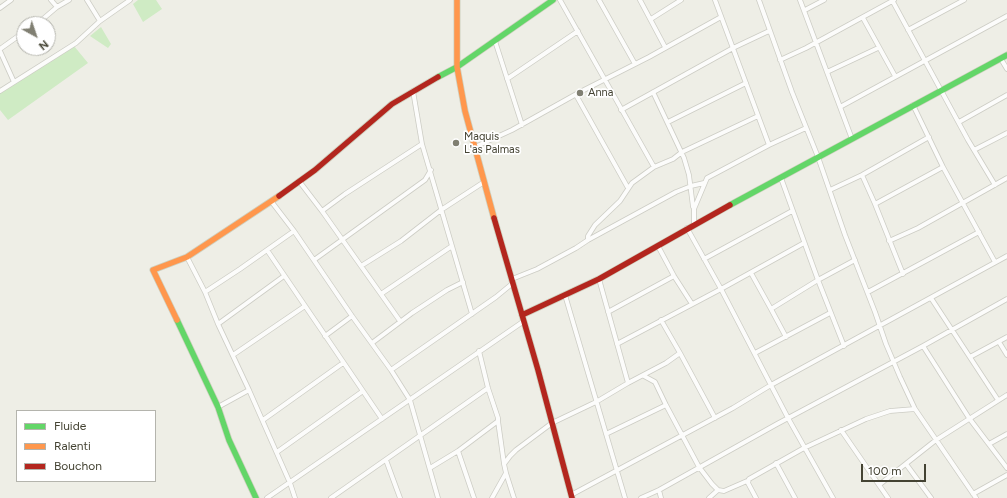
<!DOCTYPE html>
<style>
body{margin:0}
#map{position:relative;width:1007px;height:498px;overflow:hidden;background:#eeeee6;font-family:Figtree,sans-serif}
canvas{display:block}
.legend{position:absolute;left:16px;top:410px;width:140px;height:72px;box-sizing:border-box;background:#fff;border:1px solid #b4b4ad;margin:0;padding:5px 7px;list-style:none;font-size:12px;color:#444333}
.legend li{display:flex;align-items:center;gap:8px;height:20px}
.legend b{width:20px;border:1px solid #b4b4ad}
.north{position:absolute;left:16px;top:16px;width:40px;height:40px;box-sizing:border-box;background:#fff;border:1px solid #b4b4ad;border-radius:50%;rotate:140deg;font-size:11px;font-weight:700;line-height:16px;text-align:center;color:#444333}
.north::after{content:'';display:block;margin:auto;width:14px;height:18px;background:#807f72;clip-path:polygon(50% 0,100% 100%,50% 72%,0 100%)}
.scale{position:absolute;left:861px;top:464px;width:65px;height:18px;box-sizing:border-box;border:2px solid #444333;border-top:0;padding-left:5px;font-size:12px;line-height:14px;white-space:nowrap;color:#444333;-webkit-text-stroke:3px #fff;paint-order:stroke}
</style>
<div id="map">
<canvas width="1007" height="498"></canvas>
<ul class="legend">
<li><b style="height:5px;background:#63d668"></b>Fluide</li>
<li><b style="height:5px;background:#ff974d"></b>Ralenti</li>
<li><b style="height:5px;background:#b3261e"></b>Bouchon</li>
</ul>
<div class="north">N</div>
<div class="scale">100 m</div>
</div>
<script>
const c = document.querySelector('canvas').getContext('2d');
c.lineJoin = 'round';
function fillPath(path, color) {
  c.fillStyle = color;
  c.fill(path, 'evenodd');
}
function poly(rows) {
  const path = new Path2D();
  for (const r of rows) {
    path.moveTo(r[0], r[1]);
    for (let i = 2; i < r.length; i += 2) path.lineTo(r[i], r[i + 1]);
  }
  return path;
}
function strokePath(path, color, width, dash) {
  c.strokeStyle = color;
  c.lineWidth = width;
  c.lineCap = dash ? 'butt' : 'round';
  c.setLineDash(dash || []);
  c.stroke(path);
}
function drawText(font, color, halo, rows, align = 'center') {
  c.font = font + ' Figtree,sans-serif';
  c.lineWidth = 3.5;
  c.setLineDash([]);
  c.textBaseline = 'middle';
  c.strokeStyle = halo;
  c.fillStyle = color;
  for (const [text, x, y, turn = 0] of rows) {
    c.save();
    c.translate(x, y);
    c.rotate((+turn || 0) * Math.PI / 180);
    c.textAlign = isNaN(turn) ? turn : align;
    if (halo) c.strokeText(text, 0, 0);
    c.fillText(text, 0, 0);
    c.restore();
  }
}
fillPath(poly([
 [138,0,156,0,162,9,143,22,133,4],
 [101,27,111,44,108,48,90,36],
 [74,46,88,63,8,120,0,110,0,92]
]), '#cfebc4');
const street = poly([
 [51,0,57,7],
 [87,0,100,21],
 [560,0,654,167],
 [599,0,635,64],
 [640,0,665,47],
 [715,0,769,145],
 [759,0,792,92,818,157,845,235,875,312,886,344,900,377,915,409,976,498],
 [800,0,852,139],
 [892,0,968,140,995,185],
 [0,8,11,0],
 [805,10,824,0],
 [863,18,895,76],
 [651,19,681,0],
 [37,24,57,7,69,0],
 [908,30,964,0],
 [495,41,522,125],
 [0,49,24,32],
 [0,51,14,82],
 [1001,59,1007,69],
 [780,60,806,48,894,0],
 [827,72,878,48],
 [507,79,578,31],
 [0,91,76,43,100,21,130,0],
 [413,91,422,144,472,314],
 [653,92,684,158,689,175,693,207],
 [576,95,628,188],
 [913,105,943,167,995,262],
 [840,107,1007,16],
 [621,110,733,48,769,31],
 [668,122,746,83],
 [959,122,1007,95],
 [475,147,512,130,580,92,649,57,721,17],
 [974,150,1007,133],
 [862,175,875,204,903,274],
 [781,178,818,280,844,346],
 [299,181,322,211,400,321],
 [830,190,862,175,929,137],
 [271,201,294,231,352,316,391,370,410,400,438,498],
 [875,204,943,167],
 [322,211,345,194,422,144],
 [694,224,694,209,707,178,769,145,806,128],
 [687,228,721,289,788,418,833,498],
 [588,240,676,192,691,186,704,183],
 [889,241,918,228,1007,178],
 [658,246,674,276,692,304],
 [267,250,382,419],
 [187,257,205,292,218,324,249,390,290,483,295,498],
 [704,259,792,211],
 [314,260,425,180,431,170],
 [361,266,401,241,441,210,484,182],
 [751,273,771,309,818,280,855,260],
 [512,279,537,269,576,248,588,240,588,236,595,225,620,201,632,183,654,167,673,159,682,152,758,116],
 [599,279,628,383],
 [205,292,240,269,294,231],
 [868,292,979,232],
 [381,294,452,246],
 [565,295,625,498],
 [931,298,998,400],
 [771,309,786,337],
 [608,312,674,276],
 [661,320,680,353,715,418],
 [218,324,284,276],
 [325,336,352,316],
 [999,342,1007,355],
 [372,343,412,313,447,290,463,282],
 [617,344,721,289,804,243],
 [923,346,969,418,1007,468],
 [755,353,830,313],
 [233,355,305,306],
 [970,357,1007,337],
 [391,370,496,297,513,283],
 [644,376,655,382,666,405,699,467,712,484,718,490,724,491,747,481],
 [218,407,249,390],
 [263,420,343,363],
 [498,421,504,464],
 [841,430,888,498],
 [606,434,666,405],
 [989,444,1007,434],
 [458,451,474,498],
 [277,452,363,391],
 [386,460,400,498],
 [776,463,795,498],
 [906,464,931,498],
 [430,468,458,451,498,421,498,418,488,388,479,351],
 [506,473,514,498],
 [879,485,936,440,1007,395],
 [659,490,661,498],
 [973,494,1007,475],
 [571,495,733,408,771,385,1007,256],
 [267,498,524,321],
 [331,498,488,388],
 [492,498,506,473,504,464,510,456,516,450,552,423,596,402,628,383,666,363,680,353],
 [641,498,659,490,777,424,923,346,1007,299],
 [709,498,718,490],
 [756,498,748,483,749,479,804,448,866,419,890,411,915,409]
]);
const fast = poly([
 [438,77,457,67,553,0],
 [730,205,1007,55],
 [177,320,218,407,229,440,256,498]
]);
const slow = poly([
 [457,0,457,67,465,111,494,218],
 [177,320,153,270,187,257,279,196]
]);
const jam = poly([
 [279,196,315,170,392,104,438,77],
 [494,218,538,370,572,498],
 [522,315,599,279,730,205]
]);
strokePath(street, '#ccccc4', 5.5);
strokePath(fast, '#cecfbe', 7);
strokePath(slow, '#cecfbe', 7);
strokePath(jam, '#cecfbe', 7);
strokePath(street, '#fcfcfb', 4);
strokePath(fast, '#63d668', 5.5);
strokePath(slow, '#ff974d', 5.5);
strokePath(jam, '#b3261e', 5.5);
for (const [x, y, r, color] of [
 [580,93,4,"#807f72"],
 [456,143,4,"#807f72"]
]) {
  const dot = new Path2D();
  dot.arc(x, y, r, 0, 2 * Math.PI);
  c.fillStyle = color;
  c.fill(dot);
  strokePath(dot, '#fff', 1.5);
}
drawText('11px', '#444333', '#fff', [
 ["Anna",588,93],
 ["Maquis",464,137],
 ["L'as Palmas",464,150]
], 'left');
</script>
